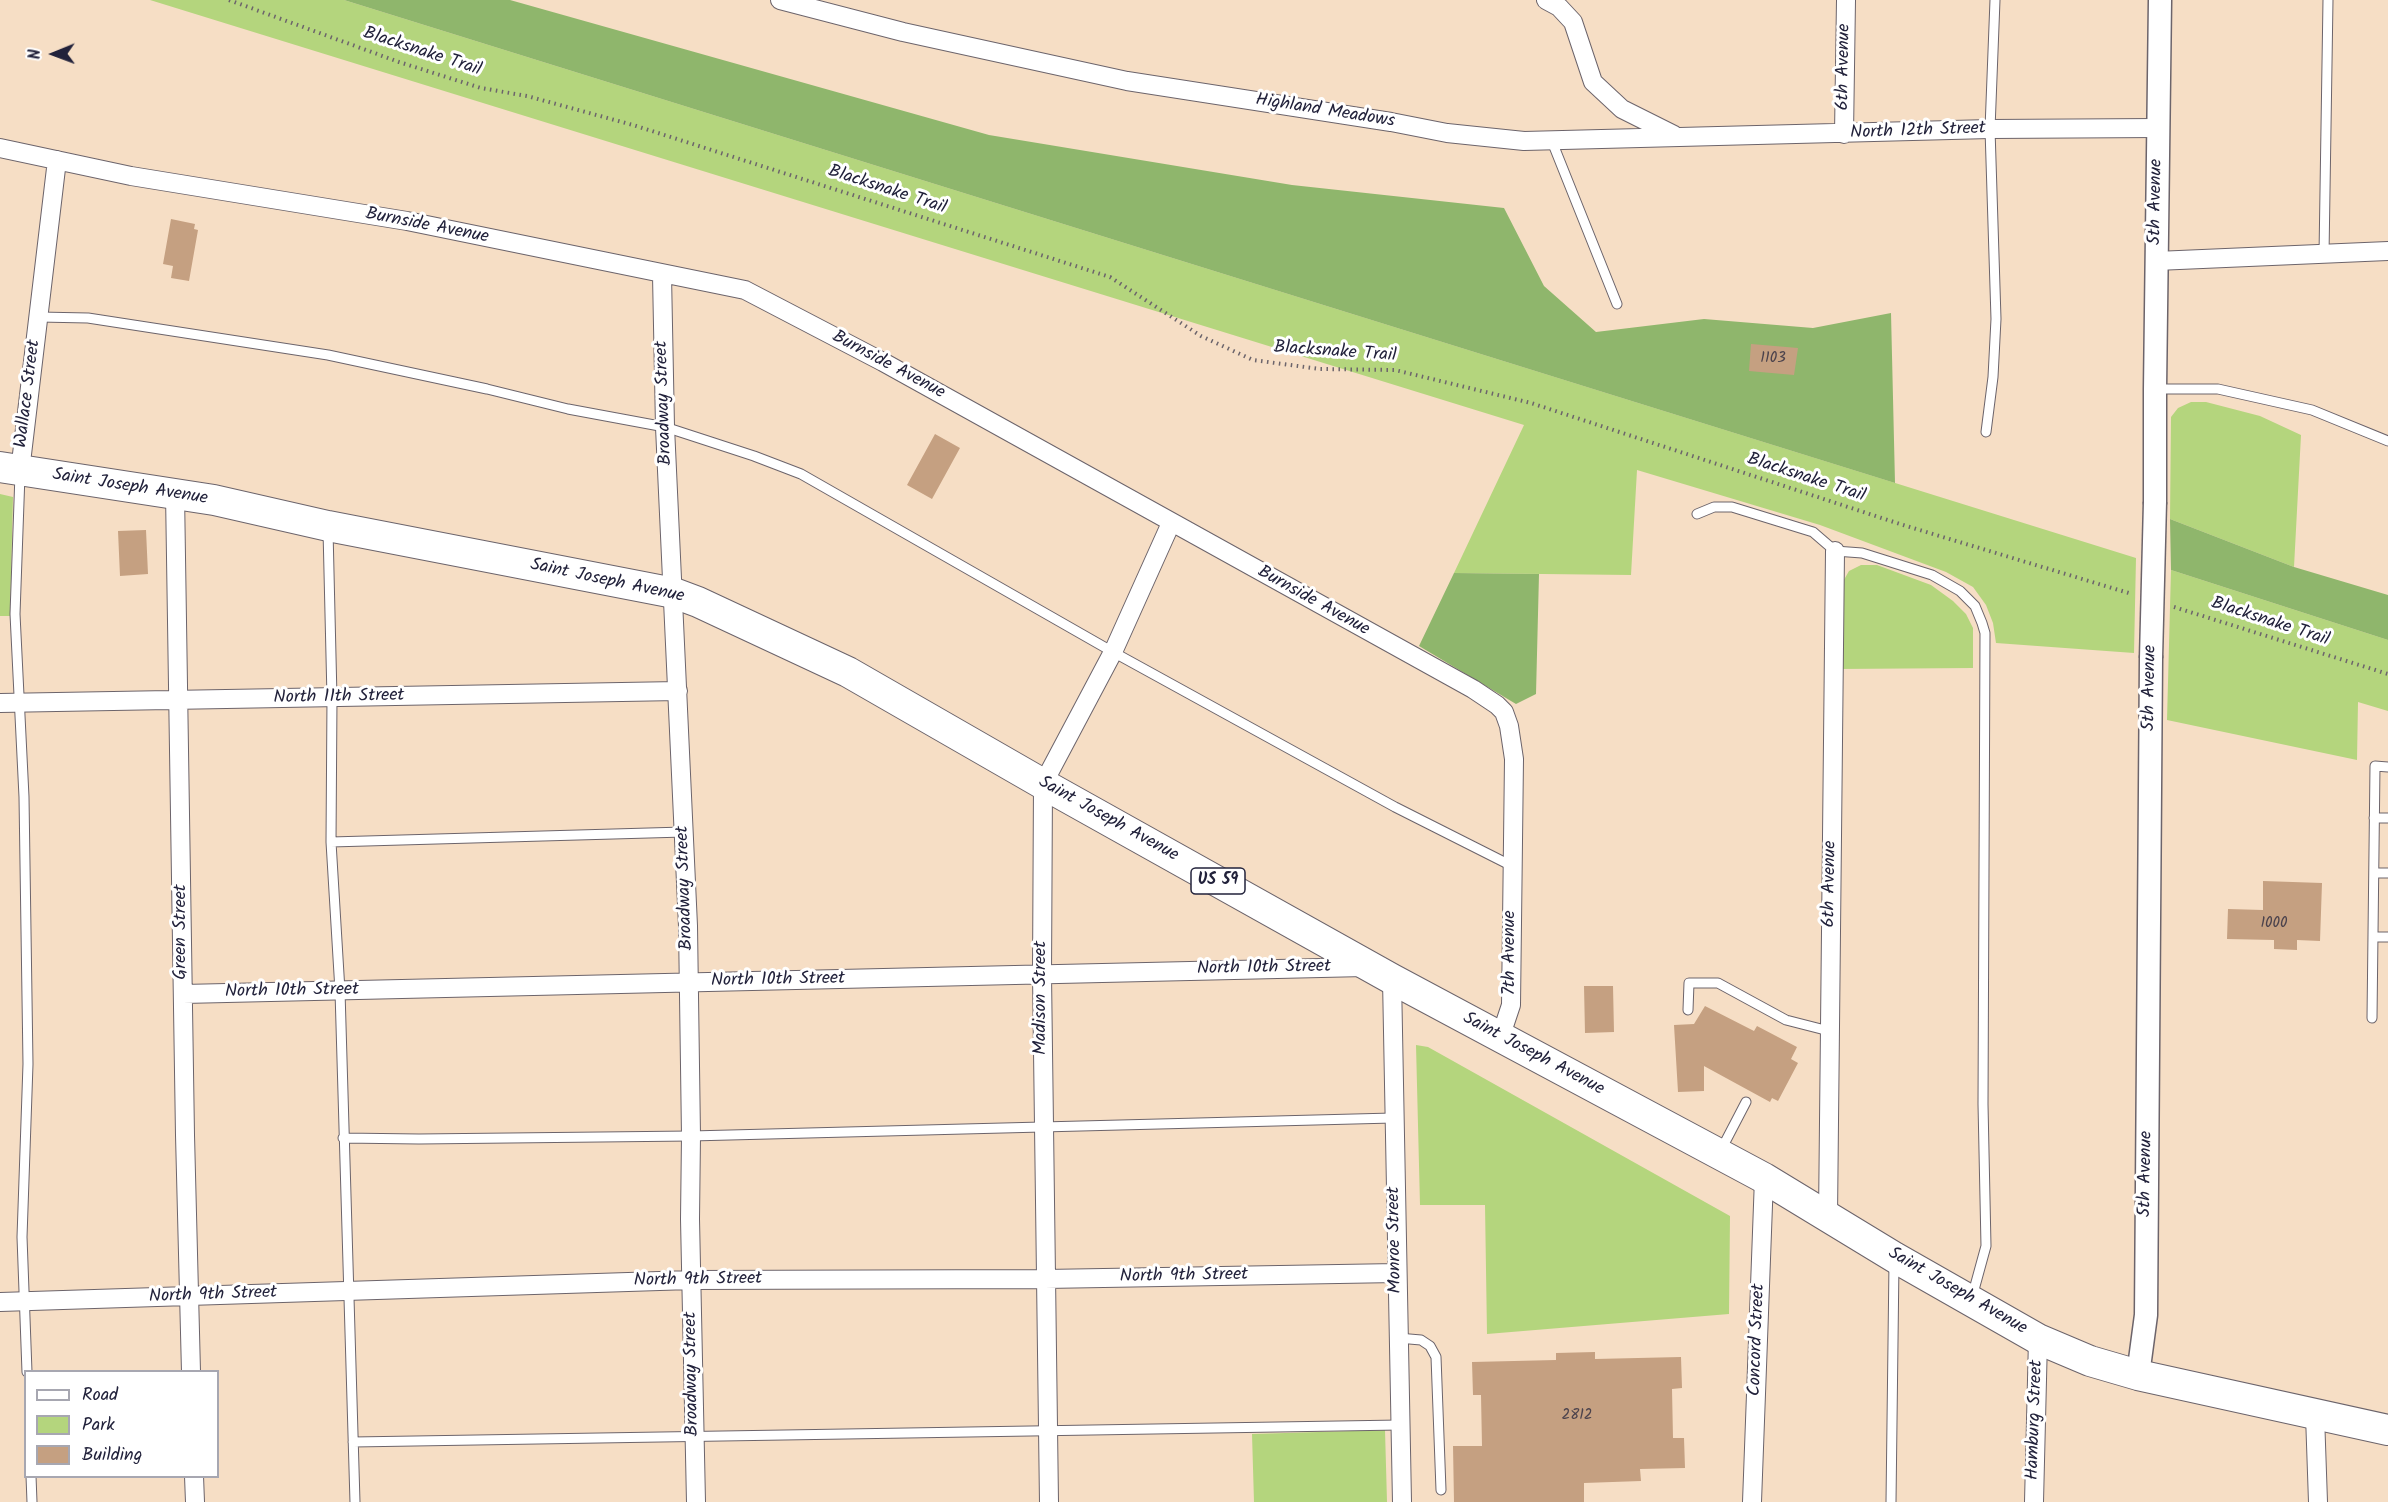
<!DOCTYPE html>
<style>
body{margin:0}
#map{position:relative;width:2388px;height:1502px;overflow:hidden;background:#f6dec5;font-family:Kalam,sans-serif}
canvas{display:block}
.legend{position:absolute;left:24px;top:1370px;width:195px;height:108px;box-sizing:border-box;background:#fff;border:2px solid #a7a7b1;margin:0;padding:8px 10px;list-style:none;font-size:18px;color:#22223b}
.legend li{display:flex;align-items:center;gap:12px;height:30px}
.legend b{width:30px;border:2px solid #a7a7b1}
.north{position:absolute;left:24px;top:24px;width:60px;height:60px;-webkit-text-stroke:4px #fff;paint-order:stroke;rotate:269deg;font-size:16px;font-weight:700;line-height:24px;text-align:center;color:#22223b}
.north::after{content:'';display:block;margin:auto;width:21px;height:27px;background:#22223b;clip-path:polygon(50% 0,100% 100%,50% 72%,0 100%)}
</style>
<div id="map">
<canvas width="2388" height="1502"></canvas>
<ul class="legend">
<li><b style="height:8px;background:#fff"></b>Road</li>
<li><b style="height:16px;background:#b4d57d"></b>Park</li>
<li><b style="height:16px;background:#c5a081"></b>Building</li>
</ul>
<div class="north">N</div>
</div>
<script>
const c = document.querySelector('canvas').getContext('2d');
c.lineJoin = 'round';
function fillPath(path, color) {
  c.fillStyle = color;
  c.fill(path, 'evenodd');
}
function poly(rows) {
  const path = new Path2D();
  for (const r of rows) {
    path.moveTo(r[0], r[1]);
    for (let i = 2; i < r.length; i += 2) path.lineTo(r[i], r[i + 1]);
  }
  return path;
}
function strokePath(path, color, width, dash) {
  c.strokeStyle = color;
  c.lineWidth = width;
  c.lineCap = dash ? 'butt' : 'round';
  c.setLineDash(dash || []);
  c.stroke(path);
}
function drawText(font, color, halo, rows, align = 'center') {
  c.font = font + ' Kalam,sans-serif';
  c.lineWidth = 6;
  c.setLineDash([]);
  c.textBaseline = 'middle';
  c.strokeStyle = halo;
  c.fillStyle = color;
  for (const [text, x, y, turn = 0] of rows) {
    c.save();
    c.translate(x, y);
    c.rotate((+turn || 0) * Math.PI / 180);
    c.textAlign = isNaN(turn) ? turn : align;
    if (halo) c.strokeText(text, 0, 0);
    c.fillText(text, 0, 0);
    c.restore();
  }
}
fillPath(poly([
 [150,0,344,0,2136,558,2134,653,1996,643,1993,623,1986,605,1973,587,1946,572,1820,525,1637,470,1631,575,1454,573,1524,425],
 [2191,402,2206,402,2260,416,2301,435,2294,567,2170,519,2171,417,2178,408],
 [0,494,13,497,10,616,0,616],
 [1861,565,1877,565,1931,585,1953,601,1966,614,1973,628,1973,668,1837,669,1841,585,1849,571],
 [2171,570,2388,640,2388,711,2358,702,2357,760,2167,720],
 [1416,1045,1428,1047,1730,1216,1729,1314,1487,1334,1485,1205,1420,1205],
 [1385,1430,1387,1502,1254,1502,1252,1434]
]), '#b4d57d');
fillPath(poly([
 [344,0,510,0,989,135,1292,185,1504,208,1544,286,1596,332,1704,319,1813,328,1891,313,1895,483],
 [2170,519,2294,567,2388,595,2388,640,2171,570],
 [1454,573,1539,574,1536,694,1516,704,1419,646]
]), '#8fb66c');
fillPath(poly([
 [171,219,195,224,194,229,198,230,189,281,171,278,173,266,163,264],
 [1751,344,1798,348,1794,375,1749,371],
 [935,434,960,448,932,499,907,485],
 [146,530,148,574,120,576,118,531],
 [2263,881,2322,883,2320,941,2297,940,2297,950,2274,949,2274,940,2227,939,2228,909,2263,910],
 [1584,986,1613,986,1614,1032,1585,1033],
 [1705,1006,1754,1031,1757,1026,1797,1047,1791,1059,1798,1063,1778,1101,1772,1098,1770,1102,1704,1066,1704,1091,1678,1092,1674,1025,1694,1024],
 [1595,1352,1595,1359,1681,1357,1682,1388,1672,1389,1673,1438,1684,1438,1685,1468,1640,1469,1641,1481,1584,1483,1584,1502,1454,1502,1453,1446,1482,1446,1481,1395,1473,1395,1472,1362,1556,1360,1556,1353]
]), '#c5a081');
const service = poly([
 [1551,139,1617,304],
 [2324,255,2328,0],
 [39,317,88,318,328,355,487,389,568,409,665,427,754,456,801,474,1113,652,1395,807,1512,866],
 [2155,389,2218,389,2312,410,2388,441],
 [1986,432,1993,377,1996,319,1990,129,1995,0],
 [20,474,15,614,24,797,28,1064,22,1237,27,1372],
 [1697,514,1714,507,1732,507,1813,532,1835,551,1862,553,1932,575,1960,591,1975,606,1982,623,1985,633,1983,1104,1986,1246,1972,1297],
 [328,530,332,698,331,842,340,991,355,1502],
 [2374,818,2388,818],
 [331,842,684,832],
 [2374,873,2388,873],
 [2373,937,2388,937],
 [1688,1010,1689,983,1718,983,1786,1020,1829,1031],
 [2372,1018,2375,766,2388,767],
 [343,1138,419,1139,691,1136,1393,1118],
 [1721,1150,1746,1102],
 [1398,1338,1421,1340,1430,1346,1436,1357,1441,1490],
 [353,1442,1400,1425],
 [31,1476,32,1502],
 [1891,1502,1894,1262]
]);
const minor = poly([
 [780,0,903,32,1127,81,1391,122,1447,133,1524,141,1990,129,2158,128],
 [1546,0,1559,7,1573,22,1593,82,1622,109,1674,135],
 [1844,134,1846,0],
 [0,148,131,176,407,221,745,290,883,362,1473,689,1497,705,1504,712,1509,726,1514,759,1511,1005,1500,1038],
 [2156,261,2388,251],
 [662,275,665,427,688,926,691,1136,690,1219,696,1502],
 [20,471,57,160],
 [175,493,185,1135,191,1372],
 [0,703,678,691],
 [1392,979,1402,1502],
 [183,994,1365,967],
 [1828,1216,1835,551],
 [0,1302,691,1280,1045,1279,1397,1273],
 [2315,1415,2318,1502],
 [194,1476,195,1502],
 [1049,1502,1042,975,1043,784,1113,652,1171,523],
 [1752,1502,1764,1178],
 [2034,1502,2038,1339]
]);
const tertiary = poly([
 [2155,502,2155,389,2160,0],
 [2138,1375,2146,1315,2151,658]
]);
const primary = poly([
 [0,467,214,500,328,526,674,593,698,602,848,672,1043,784,1392,979,1764,1178,1894,1257,2038,1339,2090,1361,2138,1375,2388,1430]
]);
strokePath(service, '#6c646b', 11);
strokePath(minor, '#6c646b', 20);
strokePath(tertiary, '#6c646b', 25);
strokePath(primary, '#6c646b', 32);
strokePath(poly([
 [229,0,399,62,481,88,527,96,633,125,1110,277,1201,336,1253,360,1320,369,1395,370,1531,403,1903,525,2132,594],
 [2174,607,2388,674]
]), '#6c646b', 4, [1.5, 4.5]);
strokePath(service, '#fff', 9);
strokePath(minor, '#fff', 18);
strokePath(tertiary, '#fff', 22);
strokePath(primary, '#fff', 30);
const tertiaryBridge = poly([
 [2151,658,2155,502]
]);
strokePath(tertiaryBridge, '#6c646b', 25, []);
strokePath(tertiaryBridge, '#fff', 22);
drawText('15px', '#4b424c', null, [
 ["1103",1773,359],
 ["1000",2274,924],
 ["2812",1577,1416]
]);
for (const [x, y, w] of [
 [1218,881,54]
]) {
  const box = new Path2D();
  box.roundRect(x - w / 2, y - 13, w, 26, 4.5);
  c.fillStyle = '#fff';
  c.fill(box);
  strokePath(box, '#22223b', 1.5);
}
drawText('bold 16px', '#22223b', null, [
 ["US 59",1218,881]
]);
drawText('18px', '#22223b', '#fff', [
 ["Blacksnake Trail",422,53,18],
 ["6th Avenue",1845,67,-89],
 ["Highland Meadows",1325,112,9],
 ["North 12th Street",1918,132,-2],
 ["Blacksnake Trail",887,191,18],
 ["5th Avenue",2157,202,-89],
 ["Burnside Avenue",427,227,11],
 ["Blacksnake Trail",1335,353,4],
 ["Burnside Avenue",888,366,28],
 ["Wallace Street",29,394,-83],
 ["Broadway Street",665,403,-92],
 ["Blacksnake Trail",1806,479,18],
 ["Saint Joseph Avenue",130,488,9],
 ["Saint Joseph Avenue",607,582,12],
 ["Burnside Avenue",1313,602,29],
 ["Blacksnake Trail",2270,623,18],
 ["5th Avenue",2151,688,-89],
 ["North 11th Street",339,698,-1],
 ["Saint Joseph Avenue",1108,820,29],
 ["6th Avenue",1831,884,-89],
 ["Broadway Street",686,888,-92],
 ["Green Street",182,932,-90],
 ["7th Avenue",1511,953,-90],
 ["North 10th Street",1264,969,-1],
 ["North 10th Street",778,981,-1],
 ["North 10th Street",292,992,-1],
 ["Madison Street",1042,998,-90],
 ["Saint Joseph Avenue",1533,1055,28],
 ["5th Avenue",2147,1174,-89],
 ["Monroe Street",1396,1240,-91],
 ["North 9th Street",1184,1277,-1],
 ["North 9th Street",698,1281,-1],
 ["Saint Joseph Avenue",1957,1292,30],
 ["North 9th Street",213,1296,-2],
 ["Concord Street",1758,1340,-88],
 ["Broadway Street",693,1374,-91],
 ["Hamburg Street",2036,1420,-88]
]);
</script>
